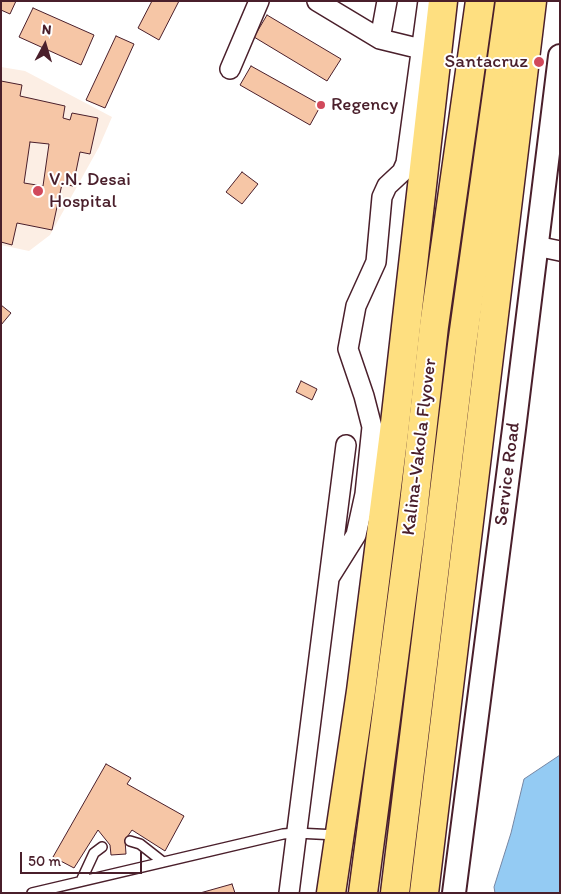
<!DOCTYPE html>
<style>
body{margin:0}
#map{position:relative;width:561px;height:894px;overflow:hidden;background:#fff;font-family:Itim,sans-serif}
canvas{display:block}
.frame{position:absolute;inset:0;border:2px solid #4a1f2b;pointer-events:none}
.north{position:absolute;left:20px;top:20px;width:50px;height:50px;-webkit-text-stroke:4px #fff;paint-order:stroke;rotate:6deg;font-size:14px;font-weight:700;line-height:20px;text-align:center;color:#4a1f2b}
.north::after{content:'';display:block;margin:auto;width:18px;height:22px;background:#4a1f2b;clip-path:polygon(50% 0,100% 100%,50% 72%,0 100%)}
.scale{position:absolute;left:20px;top:852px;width:122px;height:22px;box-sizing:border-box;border:2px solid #4a1f2b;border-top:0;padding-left:6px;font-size:15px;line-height:18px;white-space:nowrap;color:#4a1f2b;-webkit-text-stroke:4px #fff;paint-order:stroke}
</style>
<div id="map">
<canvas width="561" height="894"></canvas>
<div class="frame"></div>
<div class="north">N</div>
<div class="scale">50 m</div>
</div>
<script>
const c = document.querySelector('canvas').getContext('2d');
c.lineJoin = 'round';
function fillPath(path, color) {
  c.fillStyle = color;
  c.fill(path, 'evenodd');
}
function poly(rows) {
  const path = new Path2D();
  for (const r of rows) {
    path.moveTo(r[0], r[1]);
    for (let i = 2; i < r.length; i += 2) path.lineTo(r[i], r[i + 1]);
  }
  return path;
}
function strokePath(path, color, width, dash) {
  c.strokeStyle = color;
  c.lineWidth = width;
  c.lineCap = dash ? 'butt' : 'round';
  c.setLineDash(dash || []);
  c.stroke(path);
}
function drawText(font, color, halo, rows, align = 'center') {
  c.font = font + ' Itim,sans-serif';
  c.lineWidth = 4;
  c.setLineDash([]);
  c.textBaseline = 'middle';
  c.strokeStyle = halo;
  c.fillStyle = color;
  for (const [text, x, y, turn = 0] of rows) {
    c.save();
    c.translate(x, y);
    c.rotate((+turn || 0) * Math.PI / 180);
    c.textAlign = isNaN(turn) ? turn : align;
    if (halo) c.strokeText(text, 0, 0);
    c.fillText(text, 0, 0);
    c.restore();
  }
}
fillPath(poly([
 [1,67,25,71,112,117,99,147,50,235,29,251,1,245]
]), '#fceee4');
const water = poly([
 [560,755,560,893,495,893,494,887,511,833,524,779,560,755]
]);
fillPath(water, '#94cbf3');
strokePath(water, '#7686a3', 1);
const building = poly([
 [1,1,16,1,10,14,1,10,1,1],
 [152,1,179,1,159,40,138,28,152,1],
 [33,8,94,35,81,65,19,37,33,8],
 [267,15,341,59,327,81,254,37,267,15],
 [116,36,134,44,105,108,86,100,116,36],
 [251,66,321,105,310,125,240,85,251,66],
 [1,81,22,85,20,96,65,106,63,118,70,120,72,113,98,118,90,154,80,152,73,186,62,184,52,230,17,223,12,245,1,242,1,81],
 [30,142,49,144,43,186,24,183,30,142],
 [242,172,258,184,242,204,226,192,242,172],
 [1,305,11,313,1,325,1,305],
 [301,381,317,389,312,400,296,392,301,381],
 [106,764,131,778,127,784,184,816,165,851,132,830,125,840,126,854,111,855,110,845,98,830,74,868,53,857,106,764],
 [232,884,235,893,200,893,232,884]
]);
fillPath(building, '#f6c6a6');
strokePath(building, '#4a1f2b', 1);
const service = poly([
 [130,841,140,844,163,862],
 [81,881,94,853,102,847],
 [32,893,283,834,296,833,337,835]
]);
const minor = poly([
 [317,1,380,39,421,49],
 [380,39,387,1],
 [230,69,259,1],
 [536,246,560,251],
 [329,578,356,535,365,494,372,427,364,396,348,349,356,306,376,262,382,197,387,186,402,172,406,163,428,1],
 [289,893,346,445]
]);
const tertiary = poly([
 [454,893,514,429,560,56]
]);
const trunk = poly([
 [331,893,361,691,394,432,443,1],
 [424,893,532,1]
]);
const motorway = poly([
 [363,893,412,521,434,326,480,1],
 [395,893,462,345,510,1]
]);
strokePath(service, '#4a1f2b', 12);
strokePath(minor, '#4a1f2b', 22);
strokePath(tertiary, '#4a1f2b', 26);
strokePath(trunk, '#4a1f2b', 31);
strokePath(motorway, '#4a1f2b', 31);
strokePath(service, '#fff', 9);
strokePath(minor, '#fff', 19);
strokePath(tertiary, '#fff', 22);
strokePath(trunk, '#fedf80', 28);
strokePath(motorway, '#fedf80', 28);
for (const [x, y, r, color] of [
 [539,62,6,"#d1495b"],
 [321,105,5,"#d1495b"],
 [38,191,6,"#d1495b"]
]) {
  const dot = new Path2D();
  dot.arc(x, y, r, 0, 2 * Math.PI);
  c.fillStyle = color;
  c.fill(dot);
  strokePath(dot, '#fff', 2);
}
drawText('19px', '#4a1f2b', '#fff', [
 ["Santacruz",528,62,"right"],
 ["Regency",331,105],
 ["V.N. Desai",49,180],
 ["Hospital",49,202]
], 'left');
drawText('19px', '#4a1f2b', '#fff', [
 ["Kalina-Vakola Flyover",420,447,-83],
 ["Service Road",508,474,-83]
]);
</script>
